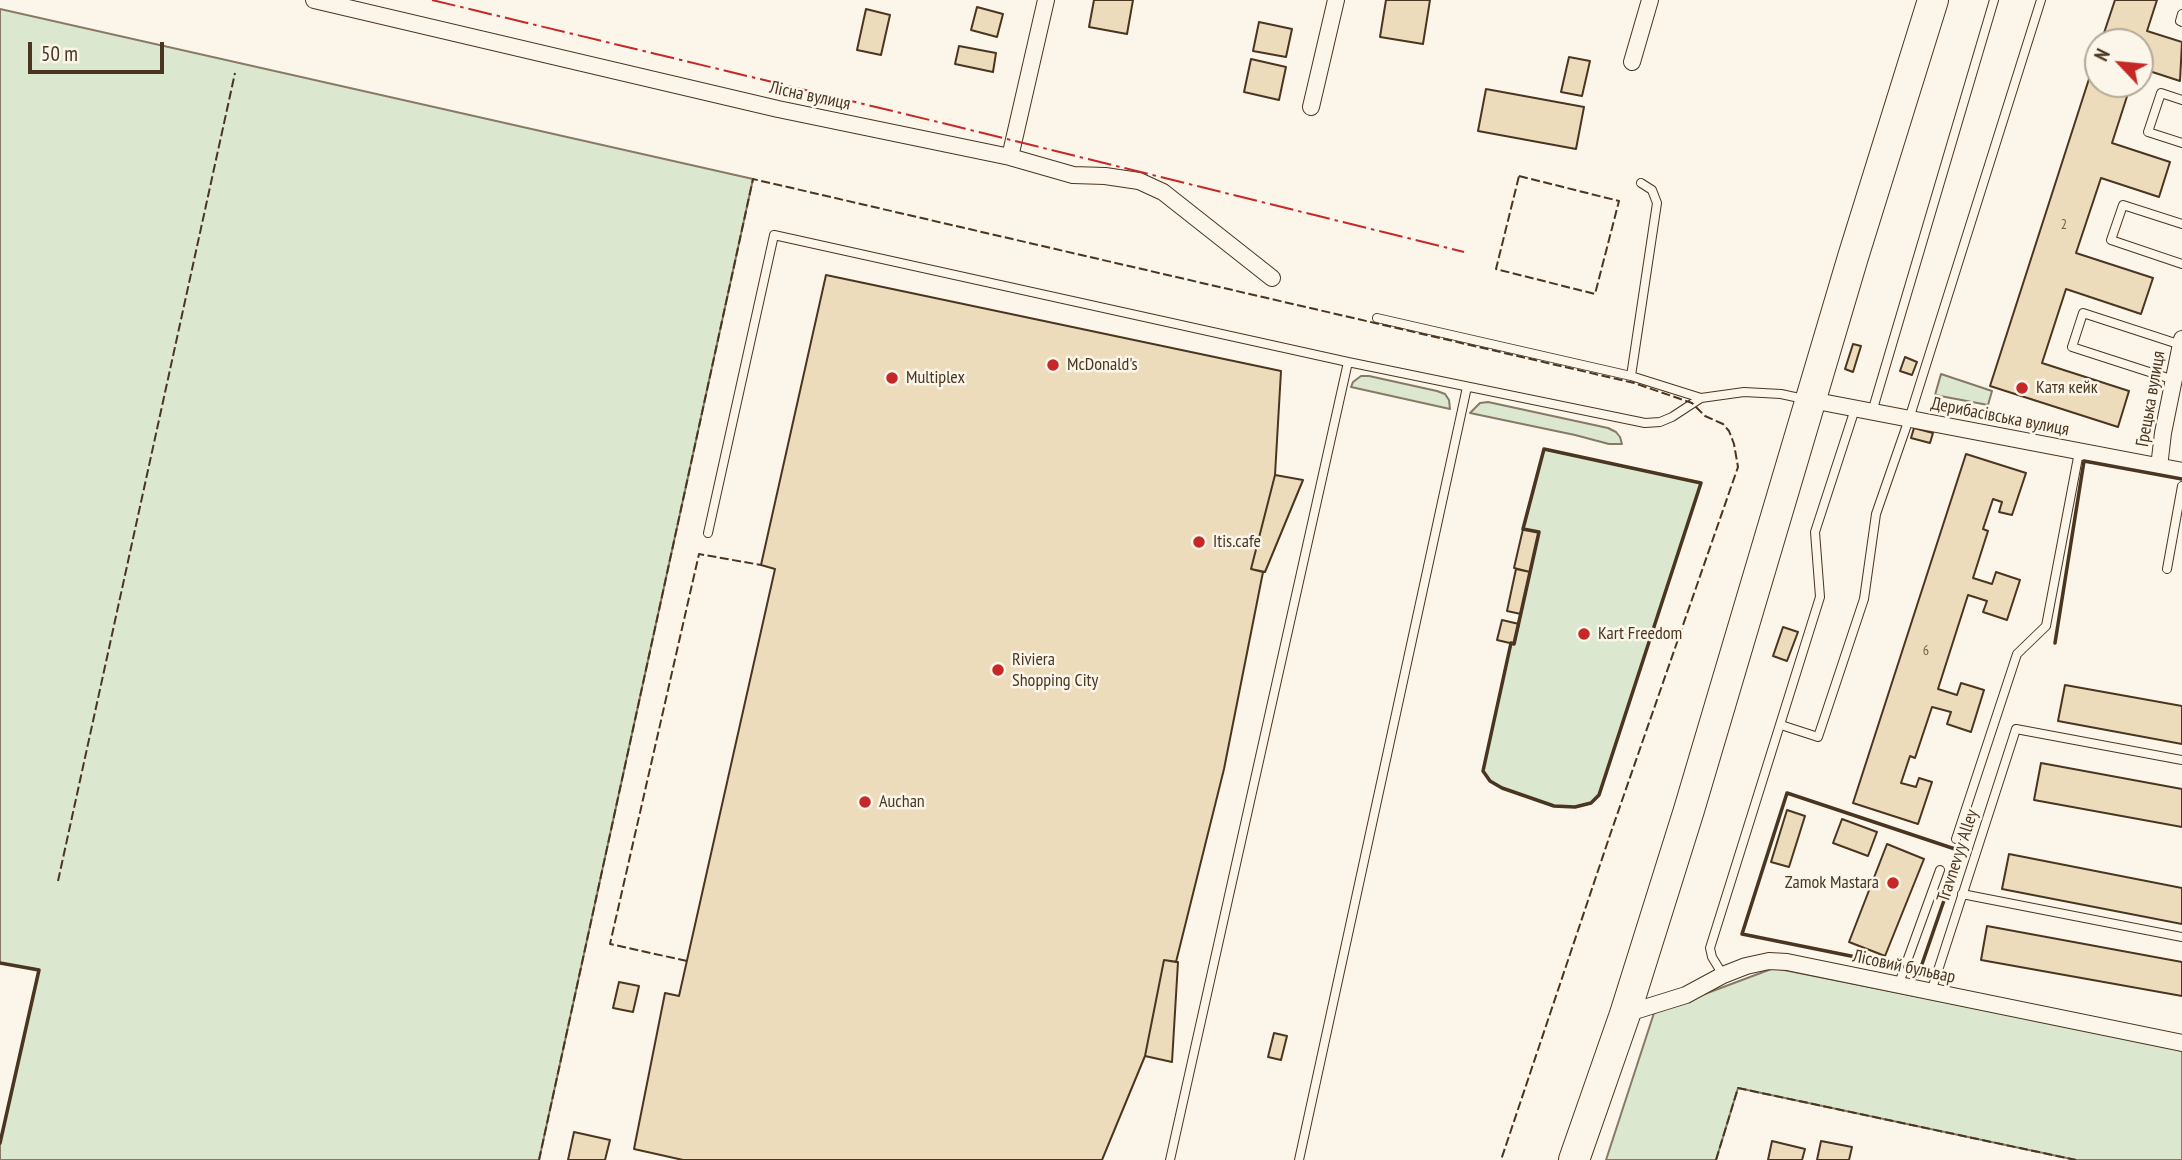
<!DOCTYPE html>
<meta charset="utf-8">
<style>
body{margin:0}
#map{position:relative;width:2182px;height:1160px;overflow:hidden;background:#fbf6e9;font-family:"PT Sans Narrow",sans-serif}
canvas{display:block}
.north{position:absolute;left:2084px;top:28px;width:70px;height:70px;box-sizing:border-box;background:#fbf6e9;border:2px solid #b4a999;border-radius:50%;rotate:296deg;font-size:19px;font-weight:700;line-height:28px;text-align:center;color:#4a3520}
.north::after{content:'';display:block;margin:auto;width:24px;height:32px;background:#c62828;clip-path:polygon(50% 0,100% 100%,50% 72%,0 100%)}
.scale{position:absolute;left:28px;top:42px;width:136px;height:32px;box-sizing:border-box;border:4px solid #4a3520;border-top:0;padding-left:9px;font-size:21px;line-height:24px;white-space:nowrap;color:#4a3520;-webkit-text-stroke:5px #fbf6e9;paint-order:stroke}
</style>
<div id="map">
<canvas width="2182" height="1160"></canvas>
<div class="north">N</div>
<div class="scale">50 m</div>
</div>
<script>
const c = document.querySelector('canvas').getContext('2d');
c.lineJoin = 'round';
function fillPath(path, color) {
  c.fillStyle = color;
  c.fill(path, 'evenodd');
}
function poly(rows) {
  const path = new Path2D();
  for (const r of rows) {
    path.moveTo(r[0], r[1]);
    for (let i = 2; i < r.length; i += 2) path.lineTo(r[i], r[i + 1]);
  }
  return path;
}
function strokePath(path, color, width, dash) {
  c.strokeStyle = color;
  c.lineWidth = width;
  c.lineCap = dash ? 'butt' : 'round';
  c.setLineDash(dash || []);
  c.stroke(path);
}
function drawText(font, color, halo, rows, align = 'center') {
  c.font = font + ' "PT Sans Narrow",sans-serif';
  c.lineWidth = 5;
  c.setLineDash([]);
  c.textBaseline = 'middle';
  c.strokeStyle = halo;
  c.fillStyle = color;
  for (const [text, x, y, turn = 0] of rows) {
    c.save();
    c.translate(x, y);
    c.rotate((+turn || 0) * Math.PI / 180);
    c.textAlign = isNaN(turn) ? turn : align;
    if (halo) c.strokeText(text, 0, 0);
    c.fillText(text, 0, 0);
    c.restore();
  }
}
const green = poly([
 [0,9,753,179,539,1160,0,1160,0,1143,39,970,0,963,0,9],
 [1941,374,1992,391,1988,405,1935,395,1941,374],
 [1361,376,1369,376,1437,391,1445,394,1449,400,1450,409,1351,387,1353,382,1361,376],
 [1488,402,1608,428,1616,432,1620,437,1622,444,1609,444,1575,435,1470,413,1480,403,1488,402],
 [1544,449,1701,483,1599,795,1591,803,1575,807,1554,806,1502,788,1490,781,1483,771,1511,643,1514,643,1539,533,1523,529,1544,449],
 [1774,968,2182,1049,2182,1160,2076,1160,1738,1088,1716,1160,1606,1160,1654,1013,1774,968]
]);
fillPath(green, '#dce7d0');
strokePath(green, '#887966', 2);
const building = poly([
 [1094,0,1133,0,1127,34,1089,27,1094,0],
 [1386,0,1430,0,1423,44,1380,37,1386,0],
 [2115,0,2157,0,2147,31,2182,42,2180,81,2140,68,2140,42,2101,42,2115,0],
 [977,7,1003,14,997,37,971,30,977,7],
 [866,9,890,15,881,55,857,50,866,9],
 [1259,22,1292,29,1286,57,1253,51,1259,22],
 [959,46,996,53,993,72,955,64,959,46],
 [2098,51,2098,84,2131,84,2112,143,2170,162,2159,197,2101,178,2076,253,2153,278,2141,314,2066,289,2042,363,2129,391,2118,427,1990,386,2098,51],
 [1569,57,1590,61,1582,96,1561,92,1569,57],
 [1251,59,1286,67,1279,100,1244,92,1251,59],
 [1486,89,1584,107,1576,149,1478,131,1486,89],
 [826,275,1281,371,1275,475,1251,569,1263,572,1224,769,1176,962,1164,960,1145,1056,1102,1160,683,1160,634,1149,665,993,679,996,775,569,761,565,826,275],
 [1853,344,1861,346,1853,372,1845,369,1853,344],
 [1905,357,1917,362,1912,375,1900,371,1905,357],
 [1914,428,1933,433,1930,443,1911,438,1914,428],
 [1966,454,2026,473,2012,515,1999,512,2002,502,1993,499,1983,529,1988,531,1973,578,1992,584,1996,572,2020,580,2007,620,1983,612,1987,601,1968,595,1938,689,1957,695,1961,683,1984,690,1971,732,1947,724,1951,712,1932,707,1915,758,1910,756,1901,783,1916,787,1919,778,1932,782,1918,824,1853,803,1966,454],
 [1275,475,1303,480,1265,572,1251,569,1275,475],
 [1523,529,1539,532,1530,572,1514,568,1523,529],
 [1516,569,1530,572,1521,614,1507,611,1516,569],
 [1502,620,1519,624,1514,644,1497,640,1502,620],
 [1783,627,1798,632,1787,661,1773,656,1783,627],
 [2065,685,2182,706,2182,744,2058,721,2065,685],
 [2041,763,2182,789,2182,827,2034,800,2041,763],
 [1787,810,1805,816,1789,867,1771,862,1787,810],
 [1842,819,1877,832,1868,856,1833,843,1842,819],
 [1887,844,1924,859,1885,956,1849,942,1887,844],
 [2009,854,2182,888,2182,924,2002,889,2009,854],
 [1987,926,2182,962,2182,996,1981,960,1987,926],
 [1164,960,1178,962,1172,1062,1145,1056,1164,960],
 [619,982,639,986,633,1012,613,1008,619,982],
 [1274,1033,1287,1036,1281,1060,1268,1057,1274,1033],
 [574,1132,610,1140,605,1160,568,1160,574,1132],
 [1772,1141,1805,1149,1802,1160,1768,1160,1772,1141],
 [1821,1141,1852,1147,1849,1160,1817,1160,1821,1141]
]);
fillPath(building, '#ecdcbc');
strokePath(building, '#4a3520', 2);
const lane = poly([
 [2182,14,2180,21,2182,22],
 [2182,100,2161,93,2148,132,2182,143],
 [2182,224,2123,205,2111,240,2182,264],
 [1377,318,1631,376,1701,398],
 [1631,376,1657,203,1652,190,1641,183],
 [2174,380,2072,347,2083,313,2181,345],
 [1872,412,1994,0],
 [708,533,774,235,1348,362],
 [2167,569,2182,486],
 [1781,725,1818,737,1864,599,1876,514,1909,419,2041,0],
 [1956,839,2017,654,2046,626,2079,452],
 [1962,894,2182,937],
 [1723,975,1712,957,1710,948,1820,597,1815,532,1855,409],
 [1898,986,1940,870],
 [1931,992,2016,729,2182,760],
 [1170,1160,1348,362,1645,423,1660,422,1672,417,1701,398,1744,392,1781,394,1804,399],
 [1299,1160,1467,387]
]);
const street = poly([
 [314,0,778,109,1010,157,1073,175,1105,176,1139,181,1163,192,1272,278],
 [1632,62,1650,0],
 [1311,107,1336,0],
 [1010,157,1046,0],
 [1811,400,2182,471],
 [2159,467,2163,433,2182,339],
 [1625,1014,1686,995,1723,975,1746,966,1769,961,1787,962,2182,1043]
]);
const highway = poly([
 [1574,1160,1625,1014,1689,810,1853,257,1933,0]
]);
strokePath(lane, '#4a3520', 10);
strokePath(street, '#4a3520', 18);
strokePath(highway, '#4a3520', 32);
strokePath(lane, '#fbf6e9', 8);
strokePath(street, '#fbf6e9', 16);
strokePath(highway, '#fbf6e9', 30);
strokePath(poly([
 [1519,176,1619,201,1595,294,1496,269,1519,176],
 [58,881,235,73],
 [687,961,610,944,699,554,761,565],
 [539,1160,753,179,1634,383,1692,403,1705,416,1723,424,1729,431,1734,444,1738,467,1610,835,1501,1160],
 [1716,1160,1738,1088,2076,1160]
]), '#4a3520', 2, [9, 3.5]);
strokePath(poly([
 [1544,449,1701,483,1599,795,1591,803,1575,807,1554,806,1502,788,1490,781,1483,771,1511,643,1514,644,1539,532,1523,529,1544,449],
 [2055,643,2084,461,2182,479],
 [1787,793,1961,851,1920,970,1742,934,1787,793],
 [0,963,39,970,0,1143]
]), '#4a3520', 3.5);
strokePath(poly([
 [432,0,934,121,1464,252]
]), '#c62828', 2, [24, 5, 3.5, 5]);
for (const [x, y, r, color] of [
 [1053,365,7,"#c62828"],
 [892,378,7,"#c62828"],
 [2022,388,7,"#c62828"],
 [1199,542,7,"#c62828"],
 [1584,634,7,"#c62828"],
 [998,670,7,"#c62828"],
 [865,802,7,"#c62828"],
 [1893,883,7,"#c62828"]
]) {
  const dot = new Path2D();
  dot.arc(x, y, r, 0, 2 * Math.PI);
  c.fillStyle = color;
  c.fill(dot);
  strokePath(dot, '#fbf6e9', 2.5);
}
drawText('14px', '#725f47', null, [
 ["2",2064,225],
 ["6",1926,651]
]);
drawText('18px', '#4a3520', '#fbf6e9', [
 ["Лісна вулиця",810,96,12],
 ["Грецька вулиця",2151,399,-80],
 ["Дерибасівська вулиця",2000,417,11],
 ["Travnevyy Alley",1958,856,-72],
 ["Лісовий бульвар",1904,967,12]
]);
drawText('18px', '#4a3520', '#fbf6e9', [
 ["McDonald's",1067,365],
 ["Multiplex",906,378],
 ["Катя кейк",2036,388],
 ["Itis.cafe",1213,542],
 ["Kart Freedom",1598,634],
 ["Riviera",1012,660],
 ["Shopping City",1012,681],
 ["Auchan",879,802],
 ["Zamok Mastara",1879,883,"right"]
], 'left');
</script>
